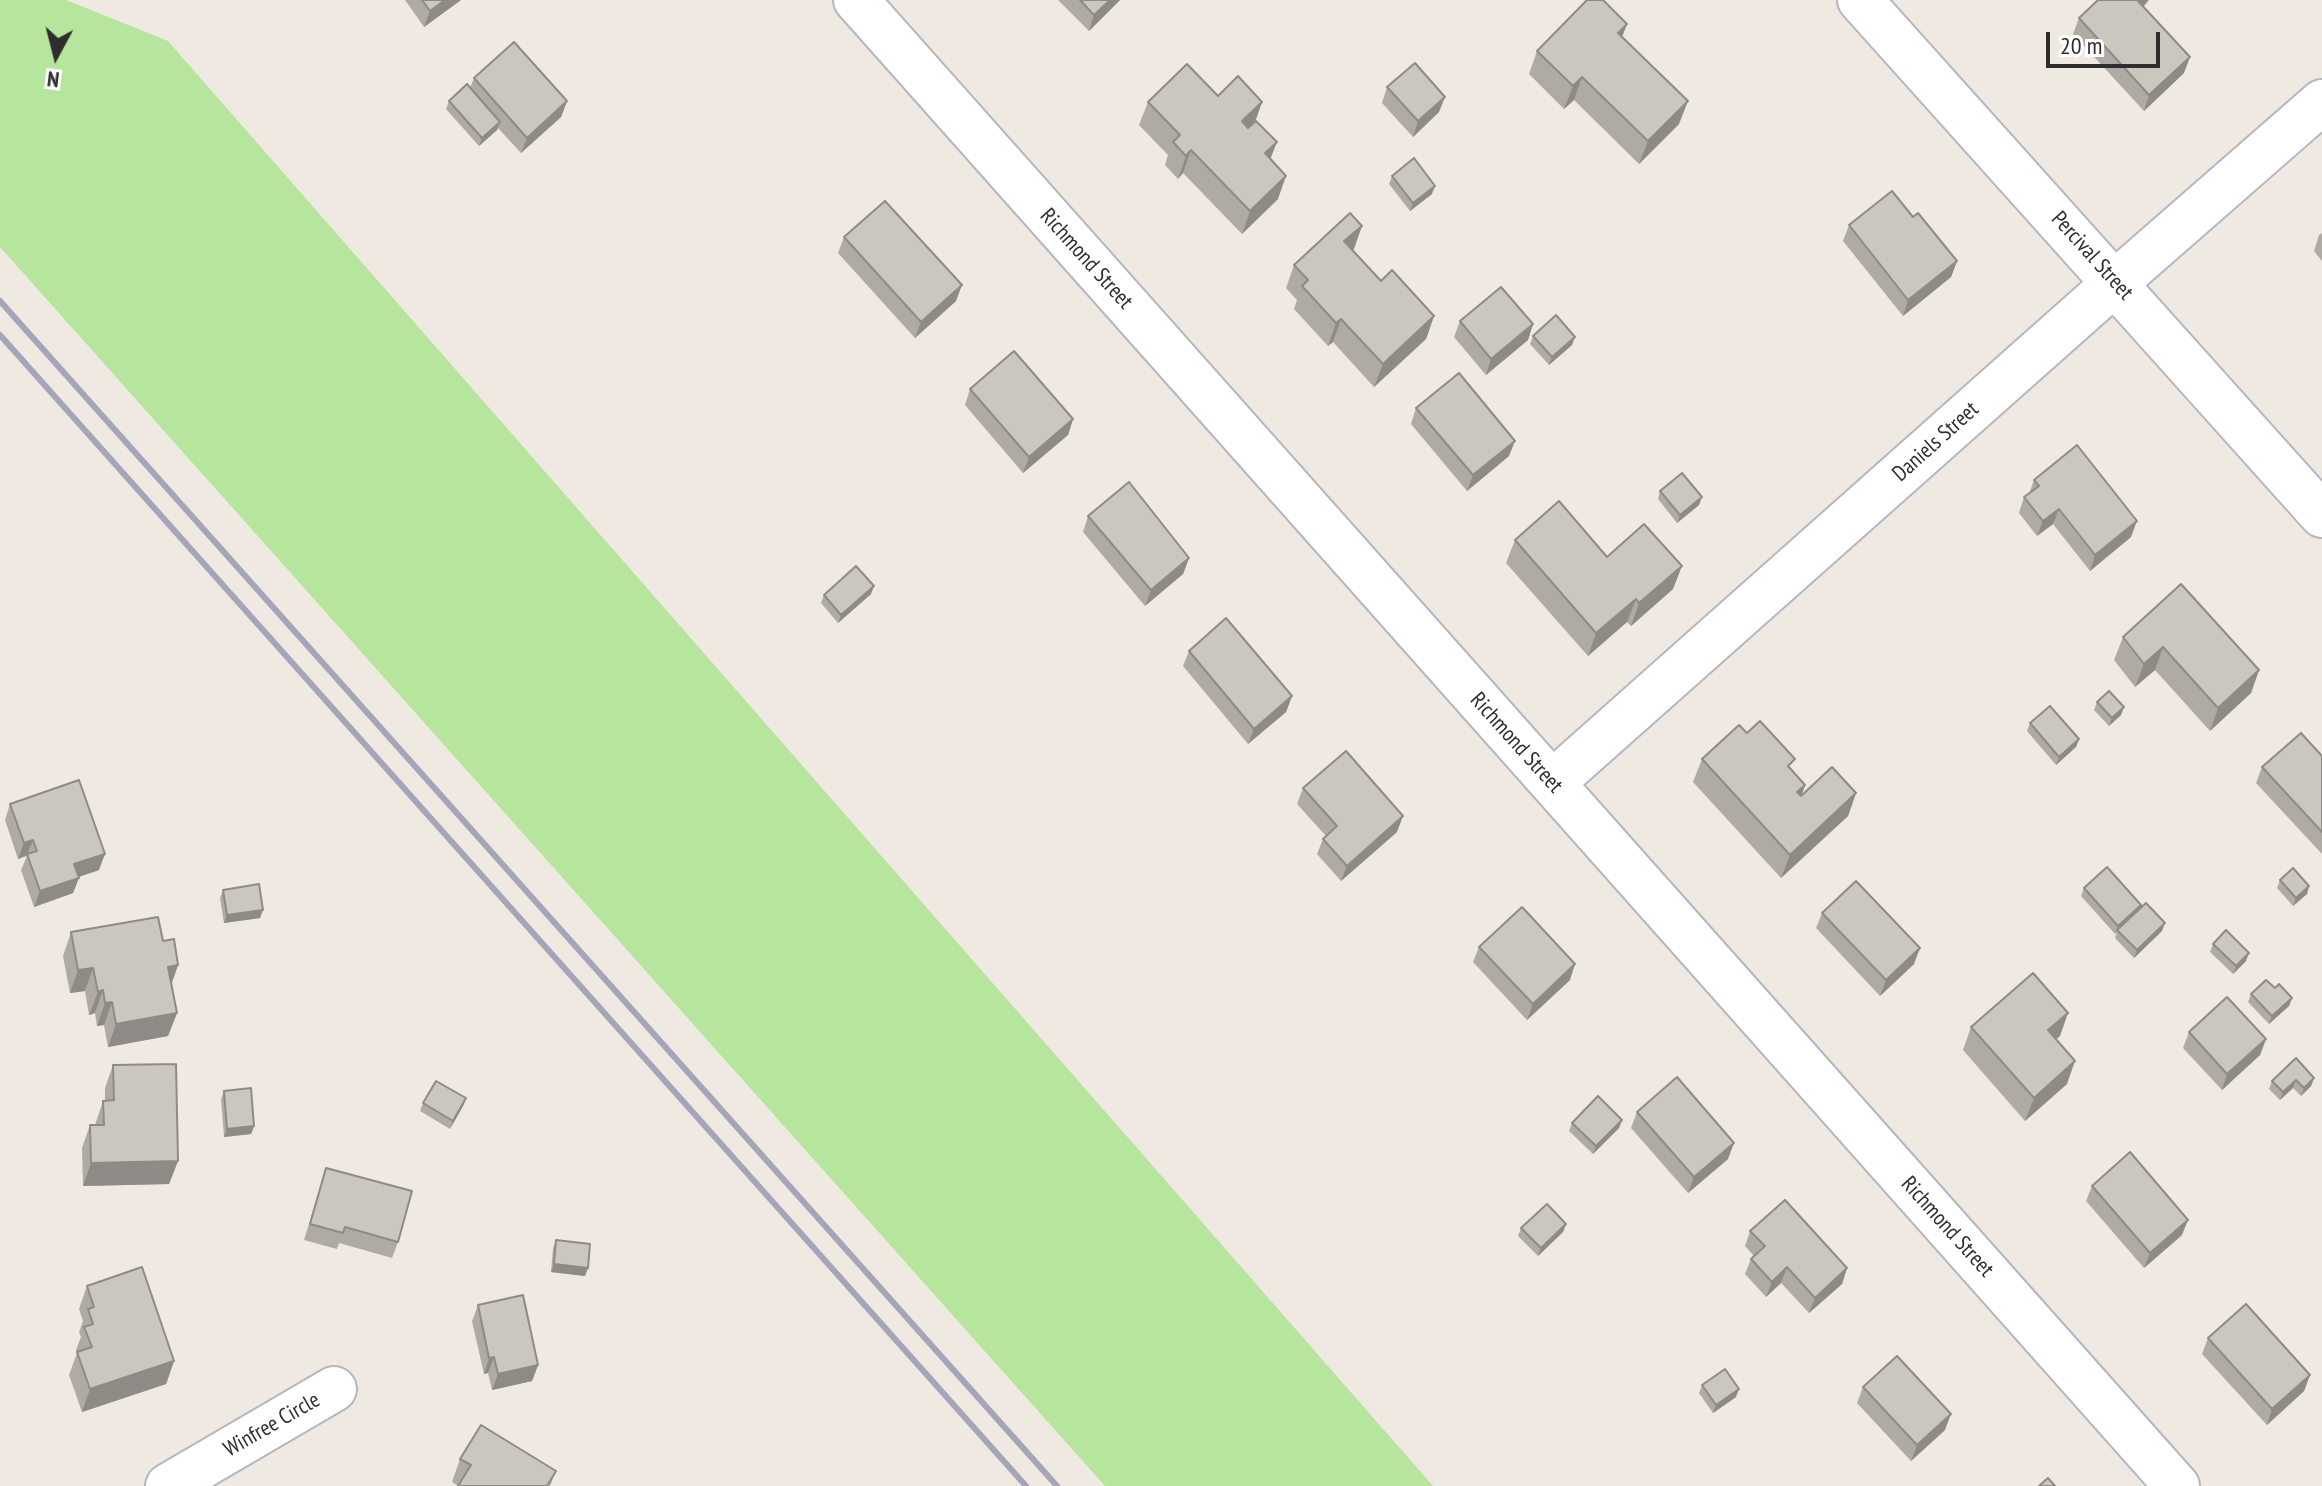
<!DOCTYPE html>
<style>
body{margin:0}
#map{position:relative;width:2322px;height:1486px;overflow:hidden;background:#efe9e1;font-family:"PT Sans Narrow",sans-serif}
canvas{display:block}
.north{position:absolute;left:16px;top:16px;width:80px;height:80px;-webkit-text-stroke:6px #fff;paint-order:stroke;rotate:187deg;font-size:22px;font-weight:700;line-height:32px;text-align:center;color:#2e2e2e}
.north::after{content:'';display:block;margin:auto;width:28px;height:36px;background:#2e2e2e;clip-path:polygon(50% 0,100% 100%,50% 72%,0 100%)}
.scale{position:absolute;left:2046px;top:32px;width:114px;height:36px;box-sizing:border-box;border:4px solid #2e2e2e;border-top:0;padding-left:10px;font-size:24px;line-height:28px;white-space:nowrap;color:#2e2e2e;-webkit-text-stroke:6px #fff;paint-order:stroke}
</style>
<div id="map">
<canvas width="2322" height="1486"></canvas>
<div class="north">N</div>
<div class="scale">20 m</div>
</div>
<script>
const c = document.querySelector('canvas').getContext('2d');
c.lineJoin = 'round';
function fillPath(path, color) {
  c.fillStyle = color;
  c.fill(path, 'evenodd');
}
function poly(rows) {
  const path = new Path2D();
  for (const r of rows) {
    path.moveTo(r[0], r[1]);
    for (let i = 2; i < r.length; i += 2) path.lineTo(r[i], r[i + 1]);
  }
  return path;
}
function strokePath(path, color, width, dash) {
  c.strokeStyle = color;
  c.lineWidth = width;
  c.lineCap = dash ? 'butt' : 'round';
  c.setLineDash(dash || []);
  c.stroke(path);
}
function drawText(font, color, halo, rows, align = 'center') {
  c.font = font + ' "PT Sans Narrow",sans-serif';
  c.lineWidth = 6;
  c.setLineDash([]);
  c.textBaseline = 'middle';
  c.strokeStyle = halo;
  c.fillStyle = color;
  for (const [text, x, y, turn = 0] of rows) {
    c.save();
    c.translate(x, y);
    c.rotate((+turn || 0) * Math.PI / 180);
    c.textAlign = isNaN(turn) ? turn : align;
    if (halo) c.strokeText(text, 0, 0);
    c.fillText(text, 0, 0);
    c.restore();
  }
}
fillPath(poly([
 [0,0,66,0,168,41,1433,1486,1105,1486,0,247]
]), '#b6e59e');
const minor = poly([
 [856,0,2177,1486],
 [1860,0,2322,515],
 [1552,783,2116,282,2322,102],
 [168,1486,334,1389]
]);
strokePath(minor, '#b4b7c1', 48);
strokePath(minor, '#fff', 44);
strokePath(poly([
 [0,301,1057,1486],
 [0,335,1026,1486]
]), '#a3a6b8', 6);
fillPath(poly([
 [405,0,461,0,424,27],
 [1058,0,1120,0,1089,31],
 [2148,2,2143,7,2184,73,2144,111,2073,34,2079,18],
 [1627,24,1622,37,1679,124,1639,164,1574,100,1564,109,1529,74,1537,51],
 [474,78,567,101,561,117,521,153,498,128,497,130,479,146,446,109,449,101,470,88],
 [1387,87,1439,112,1413,137,1382,103],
 [1218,96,1262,102,1255,122,1270,159,1278,199,1242,234,1183,173,1178,179,1165,165,1168,155,1139,125,1148,102],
 [1392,176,1432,194,1410,211,1389,184],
 [1913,217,1957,261,1951,277,1903,316,1843,241,1849,225],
 [2322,233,2322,261,2314,251,2319,235],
 [844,237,956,301,915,338,838,253],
 [1354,249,1352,250,1381,281,1434,316,1426,339,1374,387,1333,342,1328,346,1294,309,1297,300,1286,288,1294,265],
 [1460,321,1533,324,1528,340,1486,375,1454,337],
 [1533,336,1572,345,1549,365,1530,344],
 [970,389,1073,419,1068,435,1023,473,965,405],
 [1416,408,1509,456,1467,491,1411,424],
 [2034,480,2131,537,2090,571,2053,524,2037,536,2019,513,2024,497,2029,494],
 [1660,491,1699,505,1677,523,1658,499],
 [1088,516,1189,558,1183,574,1145,606,1083,532],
 [1515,540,1607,557,1673,589,1631,626,1627,622,1588,656,1506,563],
 [871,594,838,623,821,603,824,595],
 [2123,637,2259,670,2251,693,2210,731,2155,670,2135,687,2114,660],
 [1189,651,1292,696,1286,712,1248,744,1183,666],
 [2097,702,2121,715,2109,726,2094,710],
 [2030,723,2079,739,2076,747,2056,765,2027,731],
 [1747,733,1791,769,1805,785,1802,795,1856,793,1848,816,1781,878,1693,782,1702,759],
 [2322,756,2322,854,2256,783,2262,767],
 [1303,788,1397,832,1341,881,1317,854,1323,839,1326,836,1297,804],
 [10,804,99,870,79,877,73,893,34,907,21,870,27,856,18,859,5,820],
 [2280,880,2309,886,2307,894,2293,906,2277,888],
 [2084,888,2140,909,2162,931,2134,958,2115,938,2117,932,2115,934,2081,896],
 [223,890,260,918,224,923,220,898],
 [1822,913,1914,964,1880,996,1816,928],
 [71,932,163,941,178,965,171,985,177,1013,168,1036,108,1047,104,1025,97,1026,95,1013,89,1015,85,991,70,993,63,956],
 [2213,944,2246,961,2233,974,2210,952],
 [1479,947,1570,980,1527,1020,1473,962],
 [2275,988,2292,998,2289,1006,2269,1024,2248,1002,2251,994],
 [1971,1027,2060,1036,2056,1039,2067,1084,2025,1121,1963,1050],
 [2189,1032,2266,1039,2260,1055,2222,1090,2183,1048],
 [113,1065,178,1161,169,1184,83,1186,82,1148,90,1125,95,1125,103,1101,105,1101,105,1088],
 [2314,1078,2311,1086,2301,1096,2293,1088,2280,1100,2269,1089,2272,1081],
 [224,1091,254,1126,251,1134,224,1137,221,1099],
 [466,1098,463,1106,450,1129,420,1111,423,1103],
 [1637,1112,1728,1159,1688,1193,1631,1128],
 [1622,1120,1619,1128,1593,1154,1569,1131,1572,1123],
 [326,1168,398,1242,392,1258,339,1243,337,1249,304,1240],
 [2092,1186,2182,1235,2144,1268,2086,1201],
 [1566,1224,1563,1232,1538,1256,1518,1236,1521,1228],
 [1750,1231,1847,1268,1842,1284,1809,1313,1781,1283,1766,1297,1745,1274,1751,1259,1754,1256,1745,1246],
 [556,1240,585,1276,551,1272,553,1248],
 [87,1286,174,1361,166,1384,82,1412,69,1375,77,1353,76,1350,81,1337,79,1332,83,1321,79,1309],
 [478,1305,538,1365,532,1381,492,1390,488,1373,484,1374,472,1321],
 [2208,1338,2310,1375,2304,1391,2267,1425,2202,1354],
 [1702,1385,1736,1397,1713,1413,1699,1393],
 [1863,1387,1945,1430,1911,1461,1857,1403],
 [460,1459,556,1471,550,1486,458,1486,452,1482]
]), '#afaba4');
fillPath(poly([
 [445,0,461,0,424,27,430,11],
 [1110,0,1120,0,1089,31,1094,15],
 [2139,0,2149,0,2132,17],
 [1627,24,1618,47,1618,33],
 [2190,57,2184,73,2144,111,2149,95],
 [1582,77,1574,100,1564,109,1573,86],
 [1445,97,1439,112,1413,137,1418,121],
 [567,101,561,117,521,153,527,138],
 [1688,101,1679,124,1639,164,1648,141],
 [1262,102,1254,125,1233,144,1242,121],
 [500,122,497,130,479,146,482,138],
 [1277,142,1268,165,1265,153],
 [1191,150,1183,173,1178,179,1186,156],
 [1286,176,1278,199,1242,234,1250,211],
 [1435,186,1432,194,1410,211,1413,203],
 [1362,226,1354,249,1336,264,1344,241],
 [1957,261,1951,277,1903,316,1908,300],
 [962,285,956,301,915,338,921,322],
 [1434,316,1426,339,1374,387,1383,364],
 [1341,319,1333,342,1328,346,1336,323],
 [1533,324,1528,340,1486,375,1491,359],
 [1575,337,1572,345,1549,365,1552,357],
 [1073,419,1068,435,1023,473,1029,457],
 [1515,441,1509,456,1467,491,1473,475],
 [1702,497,1699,505,1677,523,1680,515],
 [2059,509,2053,524,2037,536,2043,521],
 [2137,521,2131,537,2090,571,2095,555],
 [1189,558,1183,574,1145,606,1151,590],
 [1682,566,1673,589,1631,626,1639,603],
 [874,586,871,594,838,623,841,615],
 [1636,599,1627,622,1588,656,1596,633],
 [2163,647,2155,670,2135,687,2144,664],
 [2259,670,2251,693,2210,731,2218,708],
 [1292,696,1286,712,1248,744,1254,729],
 [2124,707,2121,715,2109,726,2112,718],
 [2079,739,2076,747,2056,765,2059,757],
 [1805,785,1797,808,1797,792],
 [1856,793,1848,816,1781,878,1790,855],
 [1403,816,1397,832,1341,881,1347,866],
 [33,840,27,855,18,859,24,843],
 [105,854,99,870,69,880,74,864],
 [79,878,73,893,34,907,40,891],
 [2309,886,2307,894,2293,906,2296,898],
 [2141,905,2138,913,2117,930,2115,934,2118,926],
 [263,910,260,918,224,923,227,915],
 [2165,923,2162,931,2134,958,2137,950],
 [1920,948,1914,964,1880,996,1886,980],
 [2249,953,2246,961,2233,974,2236,966],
 [1575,964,1570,980,1527,1020,1533,1004],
 [178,965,170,988,168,967],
 [93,968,85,991,70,993,78,970],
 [103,990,95,1013,89,1015,98,992],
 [2292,998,2289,1006,2269,1024,2272,1016],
 [112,1002,104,1025,97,1026,105,1003],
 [177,1013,168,1036,108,1047,116,1024],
 [2068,1013,2060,1036,2040,1053,2048,1030],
 [2266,1039,2260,1055,2222,1090,2227,1074],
 [2075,1061,2067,1084,2025,1121,2034,1098],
 [2314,1078,2311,1086,2301,1096,2304,1088],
 [2296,1080,2293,1088,2280,1100,2283,1092],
 [466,1098,463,1106,450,1129,453,1121],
 [1622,1120,1619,1128,1593,1154,1596,1146],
 [254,1126,251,1134,224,1137,227,1129],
 [1734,1143,1728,1159,1688,1193,1694,1177],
 [178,1161,169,1184,83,1186,91,1163],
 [2188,1220,2182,1235,2144,1268,2150,1253],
 [1566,1224,1563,1232,1538,1256,1541,1248],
 [554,1264,588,1268,585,1276,551,1272],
 [1787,1267,1781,1283,1766,1297,1772,1282],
 [1847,1268,1842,1284,1809,1313,1815,1298],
 [494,1357,488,1373,484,1374,489,1358],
 [174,1361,166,1384,82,1412,90,1389],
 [538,1365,532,1381,492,1390,498,1374],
 [2310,1375,2304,1391,2267,1425,2272,1409],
 [1739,1389,1736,1397,1713,1413,1716,1405],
 [1951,1414,1945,1430,1911,1461,1917,1445]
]), '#8e8b86');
const building = poly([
 [422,0,445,0,430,11,422,0],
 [1080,0,1110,0,1094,15,1080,0],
 [1587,0,1603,0,1627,24,1618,33,1688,101,1648,141,1582,77,1573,86,1537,51,1587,0],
 [2098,0,2139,0,2138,1,2190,57,2149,95,2079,18,2098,0],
 [514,42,567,101,527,138,474,78,514,42],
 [1415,63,1445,97,1418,121,1387,87,1415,63],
 [1187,64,1218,96,1238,76,1262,102,1242,121,1248,128,1256,121,1277,142,1265,153,1286,176,1250,211,1191,150,1186,156,1173,142,1180,135,1148,102,1187,64],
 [467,84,500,122,482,138,449,101,467,84],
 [1414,158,1435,186,1413,203,1392,176,1414,158],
 [1892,191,1913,217,1918,213,1957,261,1908,300,1849,225,1892,191],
 [885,201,962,285,921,322,844,237,885,201],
 [1350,213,1362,226,1344,241,1381,281,1392,270,1434,316,1383,364,1341,319,1336,323,1302,286,1308,280,1294,265,1350,213],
 [1501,287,1533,324,1491,359,1460,321,1501,287],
 [1556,315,1575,337,1552,357,1533,336,1556,315],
 [1014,351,1073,419,1029,457,970,389,1014,351],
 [1459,373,1515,441,1473,475,1416,408,1459,373],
 [2077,445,2137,521,2095,555,2059,509,2043,521,2024,497,2039,486,2034,480,2077,445],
 [1682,473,1702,497,1680,515,1660,491,1682,473],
 [1129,482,1189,558,1151,590,1088,516,1129,482],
 [1559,501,1607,557,1644,524,1682,566,1639,603,1636,599,1596,633,1515,540,1559,501],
 [856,566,874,586,841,615,824,595,856,566],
 [2181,584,2259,670,2218,708,2163,647,2144,664,2123,637,2181,584],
 [1226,618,1292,696,1254,729,1189,651,1226,618],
 [2109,691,2124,707,2112,718,2097,702,2109,691],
 [2050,706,2079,739,2059,757,2030,723,2050,706],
 [1760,721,1795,759,1788,766,1805,785,1797,792,1801,796,1832,767,1856,793,1790,855,1702,759,1739,725,1747,733,1760,721],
 [2301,733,2322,756,2322,832,2262,767,2301,733],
 [1346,751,1403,816,1347,866,1323,839,1337,826,1303,788,1346,751],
 [79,780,105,854,74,864,79,878,40,891,27,854,37,851,33,840,24,843,10,804,79,780],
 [2107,867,2141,905,2118,926,2084,888,2107,867],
 [2293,868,2309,886,2296,898,2280,880,2293,868],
 [1856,881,1920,948,1886,980,1822,913,1856,881],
 [259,884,263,910,227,915,223,890,259,884],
 [2146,903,2165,923,2137,950,2117,930,2146,903],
 [1522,907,1575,964,1533,1004,1479,947,1522,907],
 [158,917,163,941,174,939,178,965,168,967,177,1013,116,1024,112,1002,105,1003,103,990,98,992,93,968,78,970,71,932,158,917],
 [2226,930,2249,953,2236,966,2213,944,2226,930],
 [2033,973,2068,1013,2048,1030,2075,1061,2034,1098,1971,1027,2033,973],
 [2266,980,2275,988,2279,984,2292,998,2272,1016,2251,994,2266,980],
 [2227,997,2266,1039,2227,1074,2189,1032,2227,997],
 [2296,1058,2314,1078,2304,1088,2296,1080,2283,1092,2272,1081,2296,1058],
 [176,1064,178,1161,91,1163,90,1125,104,1125,103,1101,114,1100,113,1065,176,1064],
 [1677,1077,1734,1143,1694,1177,1637,1112,1677,1077],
 [436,1081,466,1098,453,1121,423,1103,436,1081],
 [251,1088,254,1126,227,1129,224,1091,251,1088],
 [1598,1096,1622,1120,1596,1146,1572,1123,1598,1096],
 [2130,1152,2188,1220,2150,1253,2092,1186,2130,1152],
 [326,1168,412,1191,398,1242,345,1227,343,1233,310,1224,326,1168],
 [1785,1200,1847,1268,1815,1298,1787,1267,1772,1282,1751,1259,1765,1246,1750,1231,1785,1200],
 [1547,1204,1566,1224,1541,1248,1521,1228,1547,1204],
 [556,1240,590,1244,588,1268,554,1264,556,1240],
 [142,1267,174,1361,90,1389,77,1352,92,1347,84,1327,93,1324,88,1309,94,1307,87,1286,142,1267],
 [523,1295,538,1365,498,1374,494,1357,489,1358,478,1305,523,1295],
 [2246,1304,2310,1375,2272,1409,2208,1338,2246,1304],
 [1897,1356,1951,1414,1917,1445,1863,1387,1897,1356],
 [1725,1369,1739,1389,1716,1405,1702,1385,1725,1369],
 [481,1425,556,1471,547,1486,458,1486,471,1465,460,1459,481,1425],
 [2048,1478,2055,1486,2039,1486,2048,1478]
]);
fillPath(building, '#cbc7bf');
strokePath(building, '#8e8b86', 2);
drawText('22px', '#2e2e2e', '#fff', [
 ["Percival Street",2092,256,48],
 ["Richmond Street",1086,259,48],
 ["Daniels Street",1936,442,-42],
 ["Richmond Street",1516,743,48],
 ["Richmond Street",1947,1227,48],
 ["Winfree Circle",272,1425,-30]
]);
</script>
